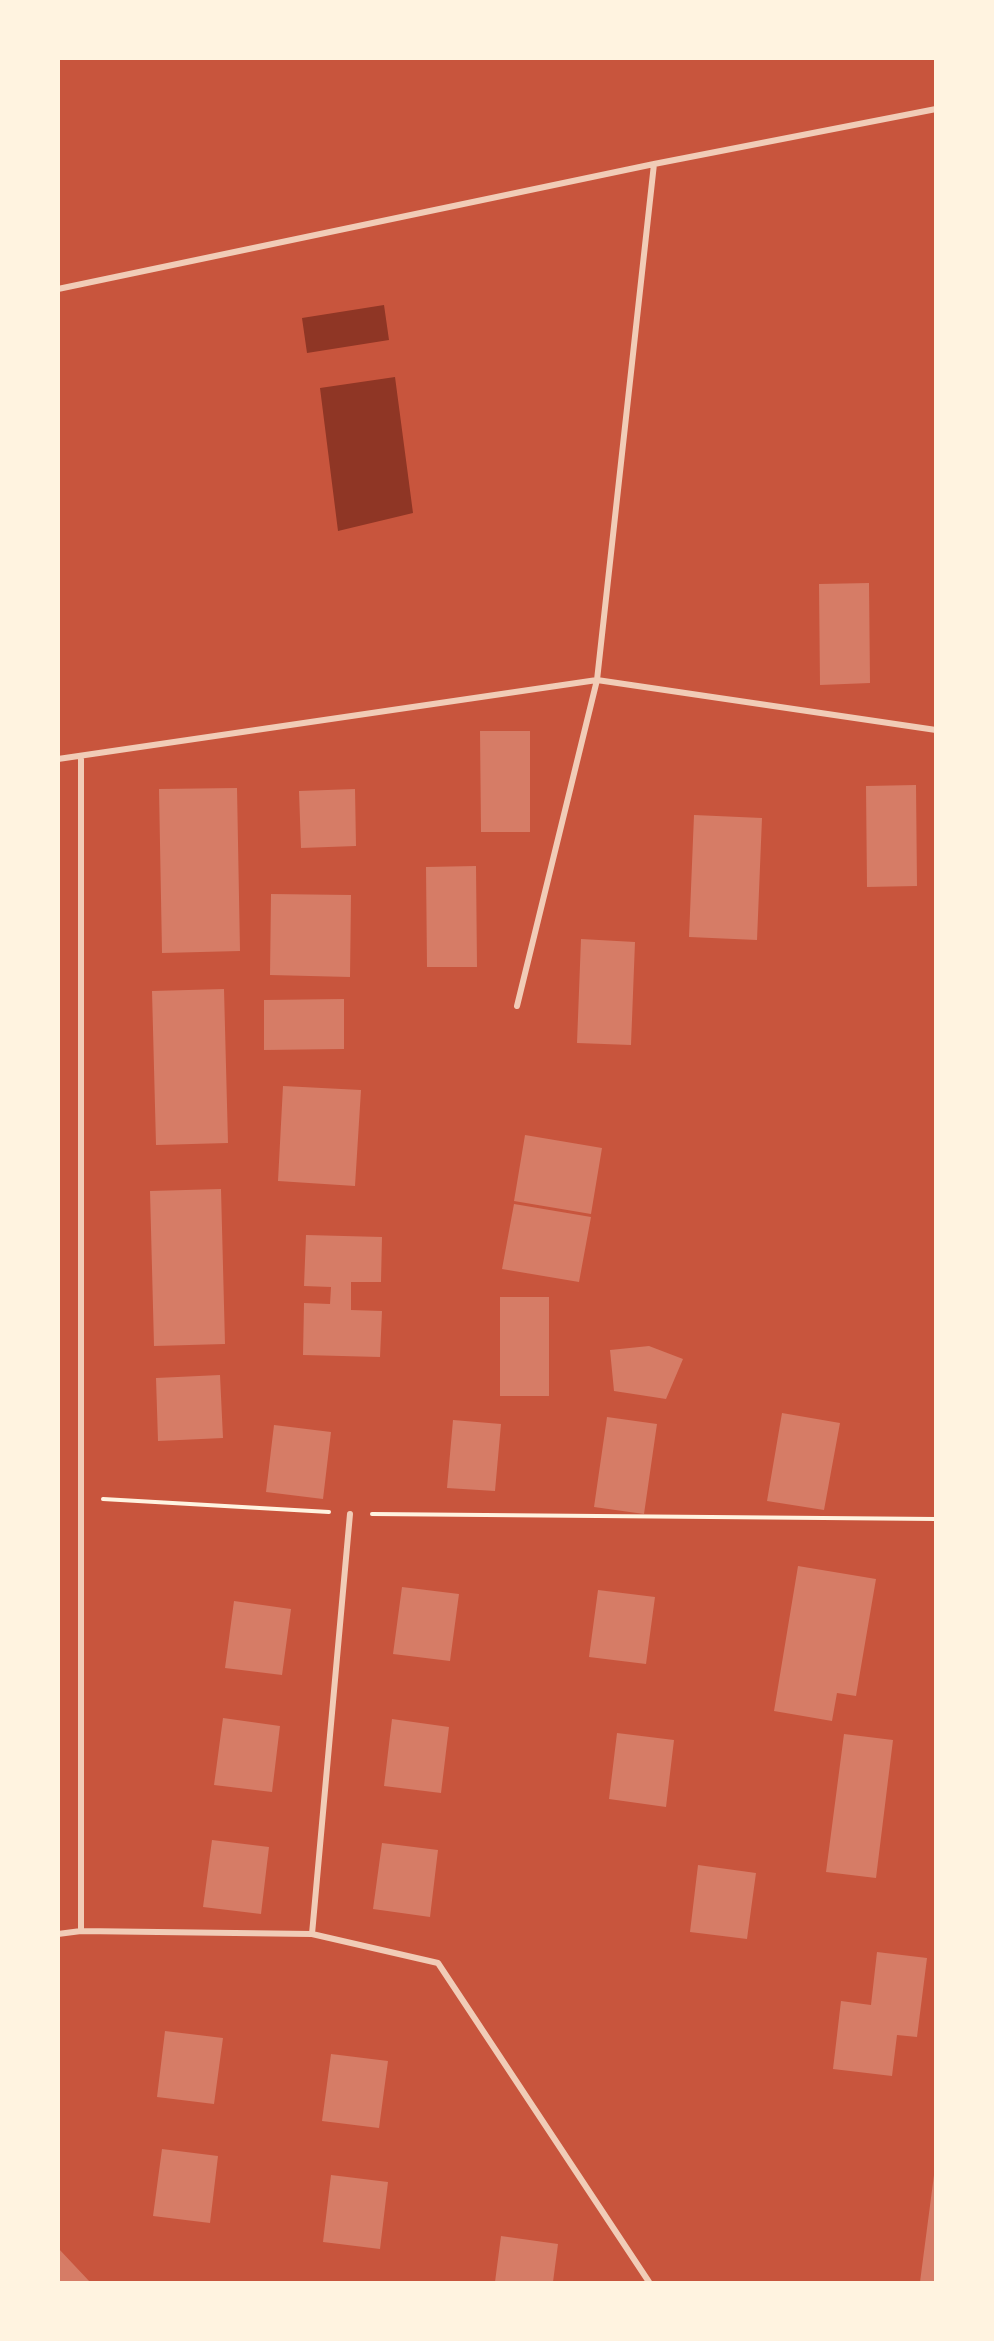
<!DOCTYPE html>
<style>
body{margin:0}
#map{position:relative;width:994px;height:2341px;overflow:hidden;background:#c8553d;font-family:"Noto Sans",sans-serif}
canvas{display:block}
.frame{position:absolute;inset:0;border:60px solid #fff3e0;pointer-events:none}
</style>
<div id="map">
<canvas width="994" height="2341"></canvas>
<div class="frame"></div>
</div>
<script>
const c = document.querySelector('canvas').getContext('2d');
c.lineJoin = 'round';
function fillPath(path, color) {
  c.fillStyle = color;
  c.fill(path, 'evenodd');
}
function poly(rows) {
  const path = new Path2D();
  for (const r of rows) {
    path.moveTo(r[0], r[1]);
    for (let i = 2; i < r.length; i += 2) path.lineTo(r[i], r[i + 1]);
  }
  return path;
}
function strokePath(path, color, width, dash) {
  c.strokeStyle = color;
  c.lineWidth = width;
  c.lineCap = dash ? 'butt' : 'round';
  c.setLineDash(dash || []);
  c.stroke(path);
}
fillPath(poly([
 [384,305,389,340,307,353,302,318],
 [395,377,413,513,338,531,320,388]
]), '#8f3625');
fillPath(poly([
 [869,583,870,683,820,685,819,584],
 [480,731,530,731,530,832,481,832],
 [916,785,917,886,867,887,866,786],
 [237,788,240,951,162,953,159,789],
 [355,789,356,846,301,848,299,791],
 [694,815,762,818,757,940,689,937],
 [476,866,477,967,427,967,426,867],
 [271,894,351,895,350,977,270,975],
 [581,939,635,942,631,1045,577,1043],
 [224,989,228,1143,156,1145,152,991],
 [344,999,344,1049,264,1050,264,1000],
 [283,1086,361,1090,355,1186,278,1181],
 [525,1135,602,1148,591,1214,514,1201],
 [221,1189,225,1344,154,1346,150,1191],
 [514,1204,591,1217,579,1282,502,1269],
 [306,1235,382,1237,381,1282,351,1282,351,1310,382,1311,380,1357,303,1355,304,1303,330,1304,331,1287,304,1286],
 [500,1297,549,1297,549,1396,500,1396],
 [649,1346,683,1359,666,1399,614,1391,610,1350],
 [220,1375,223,1438,158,1441,156,1378],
 [782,1413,840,1423,824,1510,767,1501],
 [607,1417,657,1424,644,1514,594,1507],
 [453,1420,501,1424,495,1491,447,1488],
 [274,1425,331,1432,323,1499,266,1492],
 [798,1566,876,1579,856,1696,837,1693,832,1721,774,1711],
 [402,1587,459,1594,450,1661,393,1654],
 [598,1590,655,1597,646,1664,589,1657],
 [234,1601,291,1609,282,1675,225,1668],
 [223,1718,280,1726,272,1792,214,1785],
 [392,1719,449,1727,441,1793,384,1786],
 [617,1733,674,1740,666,1807,609,1799],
 [844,1734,893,1740,876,1878,826,1872],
 [212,1840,269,1847,261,1914,203,1907],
 [382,1843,438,1850,430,1917,373,1909],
 [698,1865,756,1873,747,1939,690,1932],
 [877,1952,927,1958,917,2037,897,2035,892,2076,833,2069,841,2001,871,2005],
 [165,2031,223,2038,214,2104,157,2097],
 [331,2054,388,2061,379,2128,322,2121],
 [162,2149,218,2156,210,2223,153,2216],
 [331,2175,388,2182,380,2249,323,2242],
 [934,2175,936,2282,920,2282],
 [501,2236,558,2244,553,2282,495,2282],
 [58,2248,90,2282,58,2282]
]), '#d67c66');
strokePath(poly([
 [103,1499,329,1512],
 [372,1514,936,1519]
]), '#fff3e0', 4);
strokePath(poly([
 [654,164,597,680,936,730],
 [58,289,654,164,936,109],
 [58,759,597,680,517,1006],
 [350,1514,312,1934,438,1963,649,2282],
 [81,1931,81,757],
 [58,1934,81,1931,312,1934]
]), '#f1ccb7', 6);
</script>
